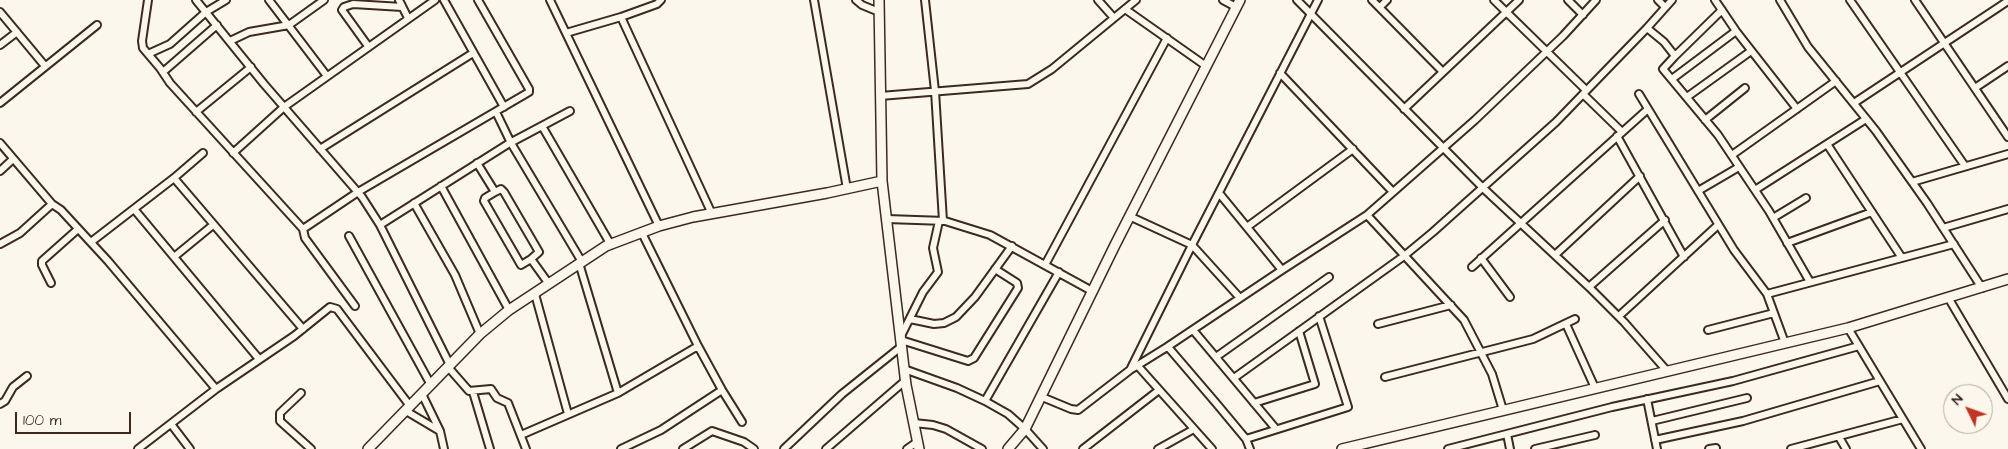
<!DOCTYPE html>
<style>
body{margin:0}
#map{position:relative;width:2008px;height:449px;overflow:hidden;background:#fbf7ec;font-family:"Architects Daughter",sans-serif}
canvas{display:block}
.north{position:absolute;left:1943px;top:384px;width:50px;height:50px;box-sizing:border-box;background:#fbf7ec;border:1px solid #aea59a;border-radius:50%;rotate:312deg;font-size:14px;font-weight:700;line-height:20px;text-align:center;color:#3b2a1e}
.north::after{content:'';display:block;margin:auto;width:18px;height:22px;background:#c8321e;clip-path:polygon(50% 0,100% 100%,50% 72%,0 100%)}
.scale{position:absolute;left:15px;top:412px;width:116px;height:22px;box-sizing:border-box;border:2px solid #3b2a1e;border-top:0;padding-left:6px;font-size:15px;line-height:18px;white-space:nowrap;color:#3b2a1e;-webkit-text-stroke:4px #fbf7ec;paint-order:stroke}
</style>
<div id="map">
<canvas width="2008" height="449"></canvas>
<div class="north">N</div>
<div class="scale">100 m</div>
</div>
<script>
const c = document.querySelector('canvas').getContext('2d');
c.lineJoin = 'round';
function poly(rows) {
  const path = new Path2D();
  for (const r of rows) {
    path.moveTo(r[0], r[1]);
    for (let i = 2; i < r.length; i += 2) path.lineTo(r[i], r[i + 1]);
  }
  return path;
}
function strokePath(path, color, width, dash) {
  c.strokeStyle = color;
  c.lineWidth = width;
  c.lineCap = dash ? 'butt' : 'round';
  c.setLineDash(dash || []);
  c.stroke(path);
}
const street = poly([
 [148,0,142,41,143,48,160,68,170,83,303,229,305,238,355,306],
 [196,0,264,84,362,197,380,225,450,365],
 [269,0,327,76],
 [399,0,408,18],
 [444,0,504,107],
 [550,0,659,226],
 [814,0,847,189],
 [856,0,862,5,879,12],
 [925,0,935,91,943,221],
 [1098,0,1114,18],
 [1223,0,1236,7],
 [1297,0,1483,188,1589,287,1624,322,1667,371],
 [1372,0,1443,72],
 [1494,0,1586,90],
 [1568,0,1583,15],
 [1658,0,1665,7],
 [1715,0,1736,31,1797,109],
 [1780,0,1808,47,1876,131,1927,203,1982,288],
 [1850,0,1965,166],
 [1915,0,2008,137],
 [1380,7,1387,0],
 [1125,9,1206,66],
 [0,12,45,66],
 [621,17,712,214],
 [1647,28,1664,42,1675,56,1663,69,1718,135,1769,211,1810,282],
 [566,33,621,17,657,4,661,0],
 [230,41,249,32,289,25,324,0],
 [0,45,17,32],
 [368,46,342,10,344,7,353,4,402,7],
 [148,54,170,44,206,12,226,0],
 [1675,56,1722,10],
 [163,72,217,25],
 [1280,73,1393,192],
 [1672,79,1736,31],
 [1975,88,2008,66],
 [1583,94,1622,132],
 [1639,94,1734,250,1767,294,1785,343],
 [880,96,1028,84,1052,69,1136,0],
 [1687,97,1751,51],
 [0,103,97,25],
 [1854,103,2008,1],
 [1404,109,1519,0],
 [196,112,251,67],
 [496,112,511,143,582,262],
 [1705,120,1745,88],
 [542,126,611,245],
 [1617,136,1684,257],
 [0,143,52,204,61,210,108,261,216,389],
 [1827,144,1902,258],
 [320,149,473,53],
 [233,153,284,107,435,0],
 [1732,155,1836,81],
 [477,163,495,192,501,189,504,192,539,252,531,259,549,284],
 [0,171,13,159],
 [174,178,303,329],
 [1912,182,2008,154],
 [441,186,509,310],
 [1755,190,1866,119],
 [1698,191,1739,167],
 [495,192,485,198,484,201,521,265,531,259],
 [1219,193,1282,270],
 [414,203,455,275,480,334],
 [134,209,259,359],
 [1367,215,1464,320,1492,374,1503,410],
 [1129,216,1192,245,1240,298],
 [1773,218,1806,198],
 [887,219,945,221,990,235,1092,291],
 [380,225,508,144,570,111],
 [1247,227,1353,149],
 [1943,228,2008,209],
 [303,229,358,192,529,92,529,89,478,0],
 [642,233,698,346,722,390,742,422],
 [349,236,431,385],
 [91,242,174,178,203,153],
 [1787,243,1872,212],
 [0,244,20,233,52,204],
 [1555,255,1640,176],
 [174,257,213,225],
 [1481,258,1510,297],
 [579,263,618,393],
 [1045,265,1167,38],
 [1472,267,1648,109],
 [51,283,42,265,42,261,78,229],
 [1589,287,1665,220],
 [535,294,568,414],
 [1767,294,1954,244],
 [1949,299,2008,399],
 [1619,316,1718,225],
 [910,319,934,324,944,323,956,317,975,297,1012,246],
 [1378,324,1451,305],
 [1566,324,1595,388],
 [1848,328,1921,449],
 [1193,330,1276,429],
 [1708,330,1774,313],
 [901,336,923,292,938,272,933,248,939,221],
 [901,340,968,361,974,358,1018,288,1017,283,995,269],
 [1168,347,1216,403,1246,439,1250,449],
 [1216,357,1329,277],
 [1137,365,1212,449],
 [448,367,469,391,491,389,497,398,508,403,526,449],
 [1131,368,1192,245,1318,0],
 [904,369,957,388,985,401,1008,414,1025,429,1043,449],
 [1385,377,1533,339,1575,319],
 [1234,378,1404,256,1433,232,1556,122,1647,28,1672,0],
 [473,392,490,449],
 [301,393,280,413,280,421,311,449],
 [422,394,440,431,444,449],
 [1042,397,1071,409,1078,410,1130,370,1167,347,1282,270,1367,215,1475,120,1563,36,1596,0],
 [1647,399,1657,449],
 [985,401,1059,272],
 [1254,403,1315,384,1299,331],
 [0,404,5,401,13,387,27,376],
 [406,411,438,430],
 [1652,421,1747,398],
 [914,423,933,425,946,429,982,449],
 [171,424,190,449],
 [1507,434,1510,449],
 [521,435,618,393,698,346],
 [1839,437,1846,449],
 [1246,439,1348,407,1319,316],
 [1655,440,1743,421,1880,381],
 [138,449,216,389,294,336,330,307,337,309,410,406],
 [621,449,661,430,722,390],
 [683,449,712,431,744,442,754,449],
 [784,449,842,394,902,346],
 [826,449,906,380],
 [907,449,917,442],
 [1083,449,1159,390],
 [1158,449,1194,429],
 [1448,449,1612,407,1733,381,1859,346],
 [1535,449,1595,435],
 [1709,449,1716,448],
 [1791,449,1903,419]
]);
const secondary = poly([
 [879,0,882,181,906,385,919,449],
 [368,449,480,334,509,310,606,246,659,226,693,217,827,193,882,181],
 [1008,449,1025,429,1115,245,1240,0],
 [1342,449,1848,328,2008,279]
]);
strokePath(street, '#3b2a1e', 10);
strokePath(secondary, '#3b2a1e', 12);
strokePath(street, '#fbf7ec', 6);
strokePath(secondary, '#fbf7ec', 9);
</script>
